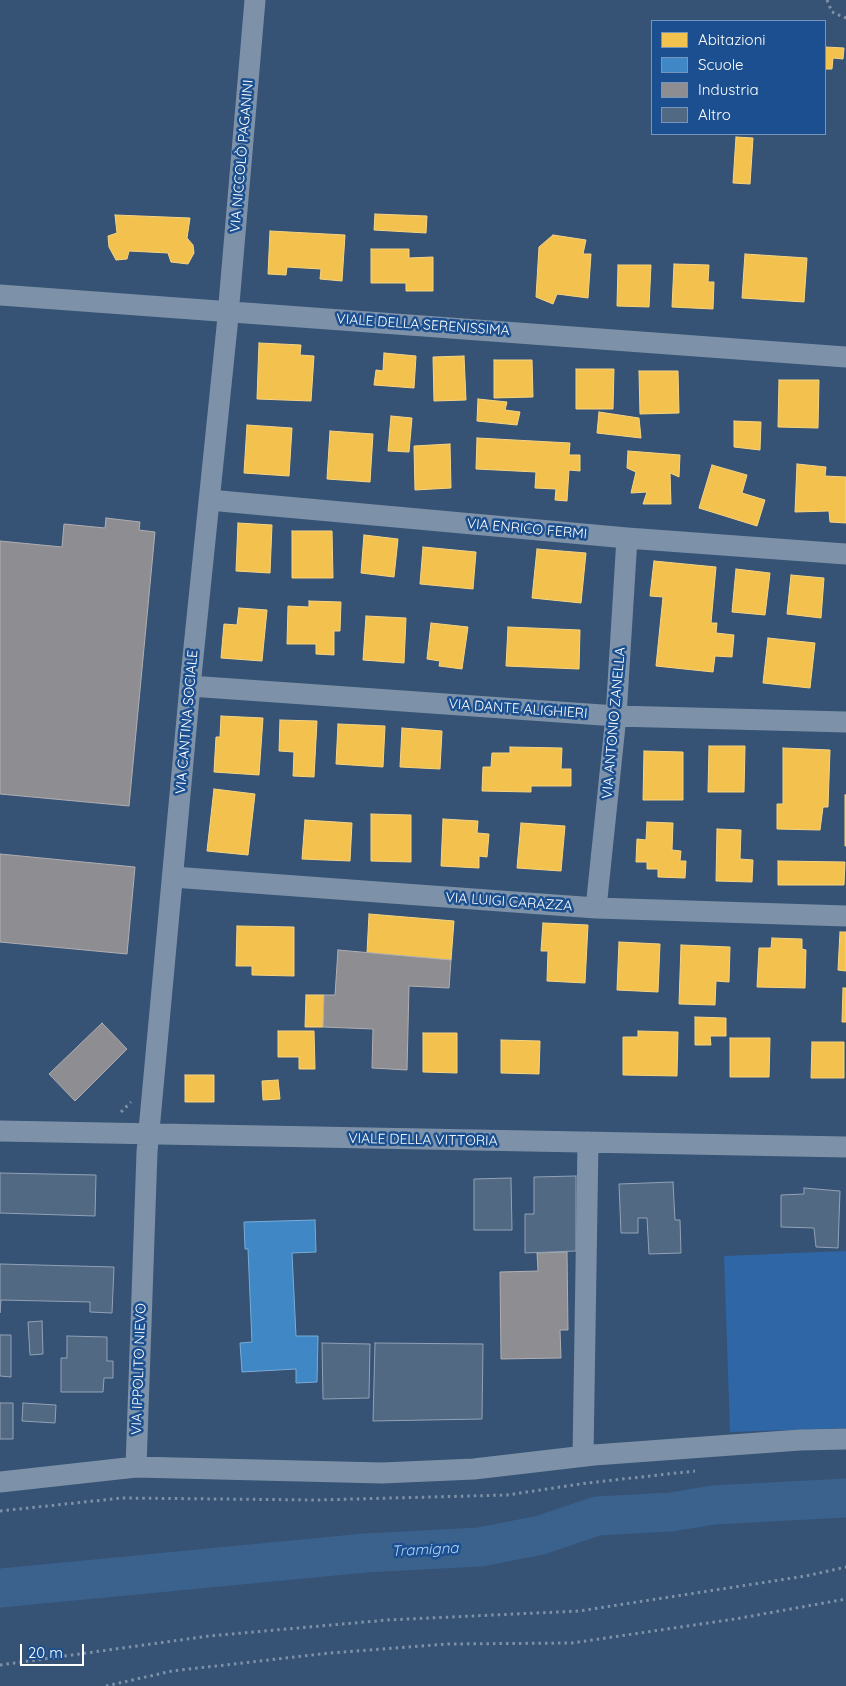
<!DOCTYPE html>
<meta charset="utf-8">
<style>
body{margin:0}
#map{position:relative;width:846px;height:1686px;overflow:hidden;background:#365274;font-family:Quicksand,sans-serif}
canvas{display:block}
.legend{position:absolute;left:651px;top:20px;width:175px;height:115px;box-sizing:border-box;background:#1b4f8f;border:1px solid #7695bc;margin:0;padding:6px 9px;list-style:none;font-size:15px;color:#fff}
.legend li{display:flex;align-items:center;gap:10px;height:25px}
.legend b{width:25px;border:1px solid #7695bc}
.scale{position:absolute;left:20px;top:1644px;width:64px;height:22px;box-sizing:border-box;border:2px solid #fff;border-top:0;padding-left:6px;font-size:15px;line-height:18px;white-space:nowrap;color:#fff;-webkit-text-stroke:4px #1b4f8f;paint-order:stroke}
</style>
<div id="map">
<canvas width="846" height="1686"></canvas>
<ul class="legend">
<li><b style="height:14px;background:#f2c14e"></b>Abitazioni</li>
<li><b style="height:14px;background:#3f88c5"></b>Scuole</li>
<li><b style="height:14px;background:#8d8d92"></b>Industria</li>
<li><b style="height:14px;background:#526984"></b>Altro</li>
</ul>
<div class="scale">20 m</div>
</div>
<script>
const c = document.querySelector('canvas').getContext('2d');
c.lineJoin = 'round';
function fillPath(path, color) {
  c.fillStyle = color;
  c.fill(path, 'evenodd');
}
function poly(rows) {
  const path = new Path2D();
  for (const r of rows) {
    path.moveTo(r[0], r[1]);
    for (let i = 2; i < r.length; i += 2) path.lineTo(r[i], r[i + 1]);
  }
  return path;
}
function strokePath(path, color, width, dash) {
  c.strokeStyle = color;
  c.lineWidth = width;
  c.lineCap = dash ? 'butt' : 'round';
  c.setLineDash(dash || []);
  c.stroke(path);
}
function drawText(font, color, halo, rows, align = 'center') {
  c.font = font + ' Quicksand,sans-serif';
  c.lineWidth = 5;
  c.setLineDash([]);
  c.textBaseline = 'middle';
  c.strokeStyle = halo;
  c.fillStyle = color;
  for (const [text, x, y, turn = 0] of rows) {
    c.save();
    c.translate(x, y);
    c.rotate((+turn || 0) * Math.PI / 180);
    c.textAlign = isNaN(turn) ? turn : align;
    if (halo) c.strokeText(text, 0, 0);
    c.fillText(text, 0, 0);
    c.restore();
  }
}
fillPath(poly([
 [846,1251,846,1428,730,1432,724,1256]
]), '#2f66a5');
const homes = poly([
 [825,47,844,48,843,59,833,58,832,69,825,69,825,47],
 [736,137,753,138,750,184,733,183,736,137],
 [375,214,427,216,426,233,374,230,375,214],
 [115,215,190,218,187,238,193,245,194,253,188,264,171,262,168,253,129,251,127,259,116,260,109,247,108,236,117,233,115,215],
 [270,231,345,235,342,281,320,279,321,269,287,267,286,275,268,274,270,231],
 [553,235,586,240,583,254,591,254,588,298,557,294,553,304,536,297,539,247,553,235],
 [371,249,409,249,409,258,433,257,433,291,406,291,406,283,371,283,371,249],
 [745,254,807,258,804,302,742,298,745,254],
 [674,264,709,265,708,282,714,282,713,309,672,307,674,264],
 [618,265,651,265,649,307,617,306,618,265],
 [259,343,301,345,300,355,314,356,311,401,257,399,259,343],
 [384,353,416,356,414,388,374,385,376,370,383,371,384,353],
 [464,356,466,400,434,401,433,357,464,356],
 [494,360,532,360,533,397,494,398,494,360],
 [576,369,614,369,613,409,576,409,576,369],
 [639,371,678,371,679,413,640,414,639,371],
 [779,380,819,380,818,428,778,427,779,380],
 [478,399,507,402,505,410,520,412,517,425,477,421,478,399],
 [599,412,639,418,641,438,597,433,599,412],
 [391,416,412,418,409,452,388,451,391,416],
 [734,421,761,422,760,450,734,447,734,421],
 [247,425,292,428,289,476,244,473,247,425],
 [330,431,373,434,370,482,327,479,330,431],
 [477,438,570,443,569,455,580,455,580,471,569,470,567,501,555,500,556,489,535,488,536,472,476,469,477,438],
 [450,444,451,488,415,490,414,446,450,444],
 [628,451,680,455,679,477,670,473,671,504,643,504,647,492,631,493,636,472,627,468,628,451],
 [797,464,826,467,825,476,846,477,846,523,830,522,829,511,795,512,797,464],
 [712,465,747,475,742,493,765,500,757,526,699,508,712,465],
 [238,523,272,525,270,573,236,571,238,523],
 [292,531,332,531,333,578,292,578,292,531],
 [364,535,398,539,394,577,361,573,364,535],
 [423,547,476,552,473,589,420,584,423,547],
 [537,549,586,553,581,603,532,598,537,549],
 [654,561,716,567,711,623,717,623,716,633,734,635,732,657,715,656,713,672,656,666,663,597,650,596,654,561],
 [736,569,770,573,765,615,732,612,736,569],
 [791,575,824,578,821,618,787,614,791,575],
 [309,601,341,602,340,631,334,631,334,655,316,654,316,644,287,644,288,606,309,607,309,601],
 [239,608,267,610,262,661,221,658,224,624,237,625,239,608],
 [366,616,406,618,404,663,363,660,366,616],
 [431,623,468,627,462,669,439,666,440,661,427,659,431,623],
 [508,627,580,630,579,669,506,666,508,627],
 [768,638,815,643,810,688,763,683,768,638],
 [221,716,263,718,259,775,214,772,216,737,220,737,221,716],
 [280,720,317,721,314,777,293,776,294,752,279,751,280,720],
 [338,724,385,726,383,767,336,764,338,724],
 [402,728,442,731,440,769,400,767,402,728],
 [709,746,745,746,744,792,708,792,709,746],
 [510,747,562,748,561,769,571,769,571,786,531,786,531,792,482,791,483,767,491,767,492,753,510,753,510,747],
 [783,748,830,750,828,807,823,807,820,830,777,829,777,804,783,804,783,748],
 [644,751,683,752,683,800,643,800,644,751],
 [214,789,255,794,248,855,207,851,214,789],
 [845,795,846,795,846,846,845,846,845,795],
 [371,814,411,815,411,862,371,861,371,814],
 [443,819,478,821,477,833,489,834,487,857,479,856,479,868,441,866,443,819],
 [305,820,352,823,350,861,302,859,305,820],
 [647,822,673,823,672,850,681,851,680,861,686,861,685,878,658,877,658,869,647,869,647,862,636,862,637,839,646,840,647,822],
 [521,823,565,826,561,871,517,868,521,823],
 [717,829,741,830,740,859,753,860,752,882,716,881,717,829],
 [778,861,845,862,844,885,778,885,778,861],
 [369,914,454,921,451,960,367,953,369,914],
 [543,923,588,925,585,983,547,981,548,951,541,951,543,923],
 [237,926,294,927,294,976,252,975,252,966,236,966,237,926],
 [840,932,846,932,846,971,838,970,840,932],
 [772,938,802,939,802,949,806,950,805,988,757,987,759,948,771,948,772,938],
 [619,942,660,944,658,992,617,990,619,942],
 [681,945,730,947,729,982,716,981,715,1005,679,1004,681,945],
 [843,988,846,988,846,1022,842,1022,843,988],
 [306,995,324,995,323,1027,305,1027,306,995],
 [695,1017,726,1018,726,1036,710,1036,711,1045,695,1045,695,1017],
 [278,1031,314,1031,315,1069,299,1069,299,1057,278,1057,278,1031],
 [638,1031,678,1032,677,1076,623,1075,623,1037,638,1037,638,1031],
 [423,1033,457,1033,457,1073,423,1072,423,1033],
 [730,1038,770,1038,769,1077,730,1077,730,1038],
 [501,1040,540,1041,539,1074,501,1073,501,1040],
 [812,1042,844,1042,844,1078,811,1078,812,1042],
 [185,1075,214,1075,214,1102,185,1102,185,1075],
 [278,1080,280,1099,263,1100,262,1081,278,1080]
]);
fillPath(homes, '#f2c14e');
strokePath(homes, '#f6d483', 1);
const schools = poly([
 [315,1220,316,1252,292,1253,296,1336,318,1336,317,1382,296,1383,296,1369,242,1372,240,1343,252,1342,248,1249,245,1249,244,1222,315,1220]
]);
fillPath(schools, '#3f88c5');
strokePath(schools, '#79acd6', 1);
const industry = poly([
 [106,518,140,522,139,530,155,532,129,806,0,794,0,541,62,547,64,524,105,528,106,518],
 [0,854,135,867,127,954,0,942,0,854],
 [338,950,451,960,449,988,409,986,407,1070,372,1068,373,1029,323,1027,324,995,335,995,338,950],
 [102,1023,127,1049,75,1101,49,1074,102,1023],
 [567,1252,568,1330,560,1330,561,1358,501,1359,500,1272,538,1271,537,1253,567,1252]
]);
fillPath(industry, '#8d8d92');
strokePath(industry, '#afafb3', 1);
strokePath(poly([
 [0,1588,365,1553,480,1547,541,1535,597,1516,671,1512,713,1505,846,1498]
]), '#3b618d', 39);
const building = poly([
 [0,1173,96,1175,95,1216,0,1213,0,1173],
 [576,1176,576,1251,525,1253,525,1214,534,1214,534,1177,576,1176],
 [511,1178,512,1230,474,1230,474,1179,511,1178],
 [673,1182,675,1220,680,1220,681,1253,649,1254,647,1218,638,1218,638,1233,621,1233,619,1184,673,1182],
 [804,1188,840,1191,838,1248,816,1247,814,1228,781,1227,781,1195,804,1194,804,1188],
 [0,1264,114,1267,112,1313,90,1312,90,1302,1,1300,0,1313,0,1264],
 [42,1321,43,1354,30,1355,28,1322,42,1321],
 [0,1335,11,1335,11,1377,0,1376,0,1335],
 [67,1336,107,1337,107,1361,113,1361,113,1378,104,1378,103,1392,61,1392,61,1358,67,1358,67,1336],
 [322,1343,370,1344,369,1398,323,1399,322,1343],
 [375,1343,483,1344,482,1419,373,1421,375,1343],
 [0,1403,13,1403,13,1439,0,1439,0,1403],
 [23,1403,56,1405,55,1423,22,1421,23,1403]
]);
fillPath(building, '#526984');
strokePath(building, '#92a2b6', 1);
strokePath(poly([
 [827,0,832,12,846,18],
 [121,1112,131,1102],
 [0,1511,122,1498,317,1500,507,1495,587,1483,695,1471],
 [0,1665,209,1636,387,1620,579,1611,806,1576,846,1567],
 [106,1686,172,1671,330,1653,448,1644,572,1643,735,1619,846,1599]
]), '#7d92a8', 3, [2.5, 4]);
strokePath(poly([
 [0,295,846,357],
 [209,500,627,538,846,554],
 [190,686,616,716,846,722],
 [173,877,596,908,846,916],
 [596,908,616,716,627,538],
 [0,1131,846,1147],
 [583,1456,588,1142],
 [136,1467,147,1152,190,686,227,327,255,0],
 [0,1482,136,1467,382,1473,474,1469,594,1455,800,1440,846,1439]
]), '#7d92a8', 21);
drawText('14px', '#fff', '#1b4f8f', [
 ["VIA NICCOLÒ PAGANINI",242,156,-85],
 ["VIALE DELLA SERENISSIMA",423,325,4],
 ["VIA ENRICO FERMI",527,529,5],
 ["VIA DANTE ALIGHIERI",518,709,4],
 ["VIA CANTINA SOCIALE",187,722,-85],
 ["VIA ANTONIO ZANELLA",614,723,-85],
 ["VIA LUIGI CARAZZA",509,902,4],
 ["VIALE DELLA VITTORIA",423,1140,1],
 ["VIA IPPOLITO NIEVO",139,1369,-88]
]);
drawText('italic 15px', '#b5d3f5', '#1b4f8f', [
 ["Tramigna",425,1550,-3]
]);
</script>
